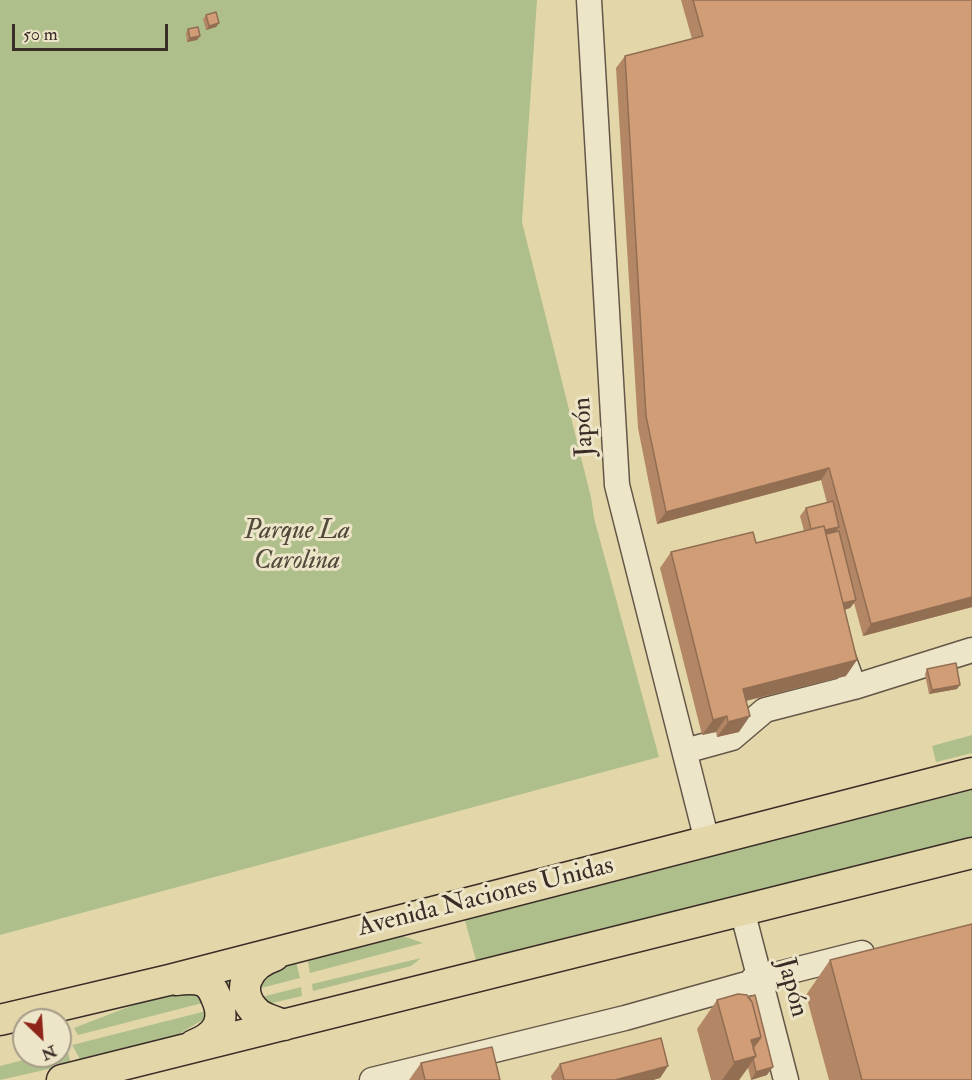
<!DOCTYPE html>
<html>
<head>
<meta charset="utf-8">
<style>
  body { margin:0 }
  #map { position:relative; width:972px; height:1080px; overflow:hidden; background:#e3d7aa; font-family:"IM FELL Double Pica",serif }
  canvas { display:block }
  .north { position:absolute; left:12px; top:1008px; width:60px; height:60px; box-sizing:border-box; background:#ede5c8; border:2px solid #a59b88; border-radius:50%; rotate:155deg; font-size:16px; font-weight:700; line-height:24px; text-align:center; color:#3a2c27 }
  .north::after { content:''; display:block; margin:auto; width:21px; height:27px; background:#8f2418; clip-path:polygon(50% 0,100% 100%,50% 72%,0 100%) }
  .scale { position:absolute; left:12px; top:24px; width:156px; height:27px; box-sizing:border-box; border:3px solid #3a2c27; border-top:0; padding-left:8px; font-size:18px; line-height:21px; white-space:nowrap; color:#3a2c27; -webkit-text-stroke:4px #ede5c8; paint-order:stroke }
</style>
</head>
<body>
<div id="map">
<canvas width="972" height="1080"></canvas>
<div class="north">N</div>
<div class="scale">50 m</div>
</div>
<script>
const context = document.querySelector('canvas').getContext('2d');
context.lineJoin = 'round';
function fill(path, color) { context.fillStyle = color; context.fill(path, 'evenodd'); }
function strokePath(path, color, width, dash) { context.strokeStyle = color; context.lineWidth = width; context.lineCap = dash ? 'butt' : 'round'; context.setLineDash(dash || []); context.stroke(path); }
function write(font, color, halo, rows, align = 'center') {
  context.font = font + ' "IM FELL Double Pica",serif'; context.lineWidth = 6; context.setLineDash([]); context.textBaseline = 'middle'; context.strokeStyle = halo; context.fillStyle = color; for (const [text, x, y, turn = 0] of rows) {
    context.save(); context.translate(x, y); context.rotate((+turn || 0) * Math.PI / 180); context.textAlign = isNaN(turn) ? turn : align; if (halo) context.strokeText(text, 0, 0); context.fillText(text, 0, 0); context.restore();
  }
}
fill(new Path2D(`
  M0,0H537L522,222L591,497L594,518L659,757L0,935Z
  M972,735V753L936,762L932,746Z
  M972,790V838L477,964L464,917Z
  M397,934L423,943L310,973L307,957Z
  M421,958L411,966L313,991L312,984Z
  M296,962L300,978L78,1035L74,1028L154,997Z
  M301,987L302,996L204,1019L171,1039L80,1059L72,1045Z
  M67,1049L71,1064L0,1080V1066L39,1056H60V1051Z`), '#afbf8c');
const minor = new Path2D(`
  M589,0L617,485L707,841
  M837,641L854,687
  M685,751L732,738L765,710L854,687L972,650
  M742,910L786,1080
  M762,986L771,976L862,953
  M372,1080L625,1018L750,983L758,973`);
const major = new Path2D(`
  M274,956C247,965 233,992 258,1014C265,1019 276,1022 284,1025
  M176,980C184,979 197,978 205,982C210,985 214,992 216,997C227,1021 217,1036 194,1045
  M0,1020L169,980L972,773
  M62,1080L972,853`);
strokePath(minor, '#645748', 27);
strokePath(major, '#3a2c27', 33);
strokePath(minor, '#ede5c8', 24);
strokePath(major, '#e3d7aa', 30);
fill(new Path2D(`
  M681,0H972V607L863,636L854,603L850,608L845,610L846,676L746,701L739,732L717,737L716,732L702,735L660,568L671,552L756,543L804,531L800,516L806,508L827,503L821,480L657,524L638,428L616,68L625,56L692,39Z
  M206,15L219,23L216,27L206,30L203,19Z
  M188,29L200,36L197,40L187,42L186,33Z
  M927,669L957,689L929,694L925,674Z
  M830,960L972,1080H829L806,995Z
  M717,1000L767,1075L751,1080L748,1068L739,1080H711L697,1029Z
  M421,1063L500,1080H409Z
  M560,1064L668,1066L660,1078L653,1080H552L551,1076Z`), '#b38765');
fill(new Path2D(`
  M219,23L216,27L206,30L209,26Z
  M200,36L197,40L187,42L190,38Z
  M829,468L821,480L657,524L666,512Z
  M839,527L833,535L812,533Z
  M972,597V607L863,636L871,624Z
  M856,600L850,608L832,613L837,605Z
  M857,660L846,676L732,704L743,689Z
  M960,685L957,689L929,694L932,690Z
  M727,716L716,732L702,735L713,720Z
  M750,716L739,732L717,737L728,722Z
  M761,1037L756,1056L739,1080H722L751,1040Z
  M668,1066L660,1078L653,1080H615Z
  M773,1067L767,1075L751,1080L756,1072Z`), '#926e53');
const building = new Path2D(`
  M693,0H972V597L871,624L829,468L666,512L646,416L625,56L703,36Z
  M216,12L219,23L209,26L206,15Z
  M198,27L200,36L190,38L188,29Z
  M833,501L839,527L825,530L824,526L811,529L806,508Z
  M824,526L857,660L743,689L750,716L728,722L727,716L713,720L671,552L753,532L756,543Z
  M839,531L856,600L843,603L826,534Z
  M956,663L960,685L932,690L927,669Z
  M972,924V1080H862L830,960Z
  M738,994L747,995L752,1002L761,1037L751,1040L756,1056L734,1062L717,1000Z
  M755,995L773,1067L756,1072L753,1059L756,1056L753,1048L761,1037L752,1002L748,997Z
  M661,1038L668,1066L615,1080H564L560,1064Z
  M492,1047L500,1080H425L421,1063Z`);
fill(building, '#d09d76');
strokePath(building, '#926e53', 1.5);
write('26px', '#3a2c27', '#ede5c8', [
  ["Japón",585,427,-93],
  ["Avenida Naciones Unidas",486,898,-14],
  ["Japón",791,988,75]
]);
write('italic 26px', '#51493b', '#ede5c8', [
  ["Parque La",297,532],
  ["Carolina",297,562]
]);
</script>
</body>
</html>
